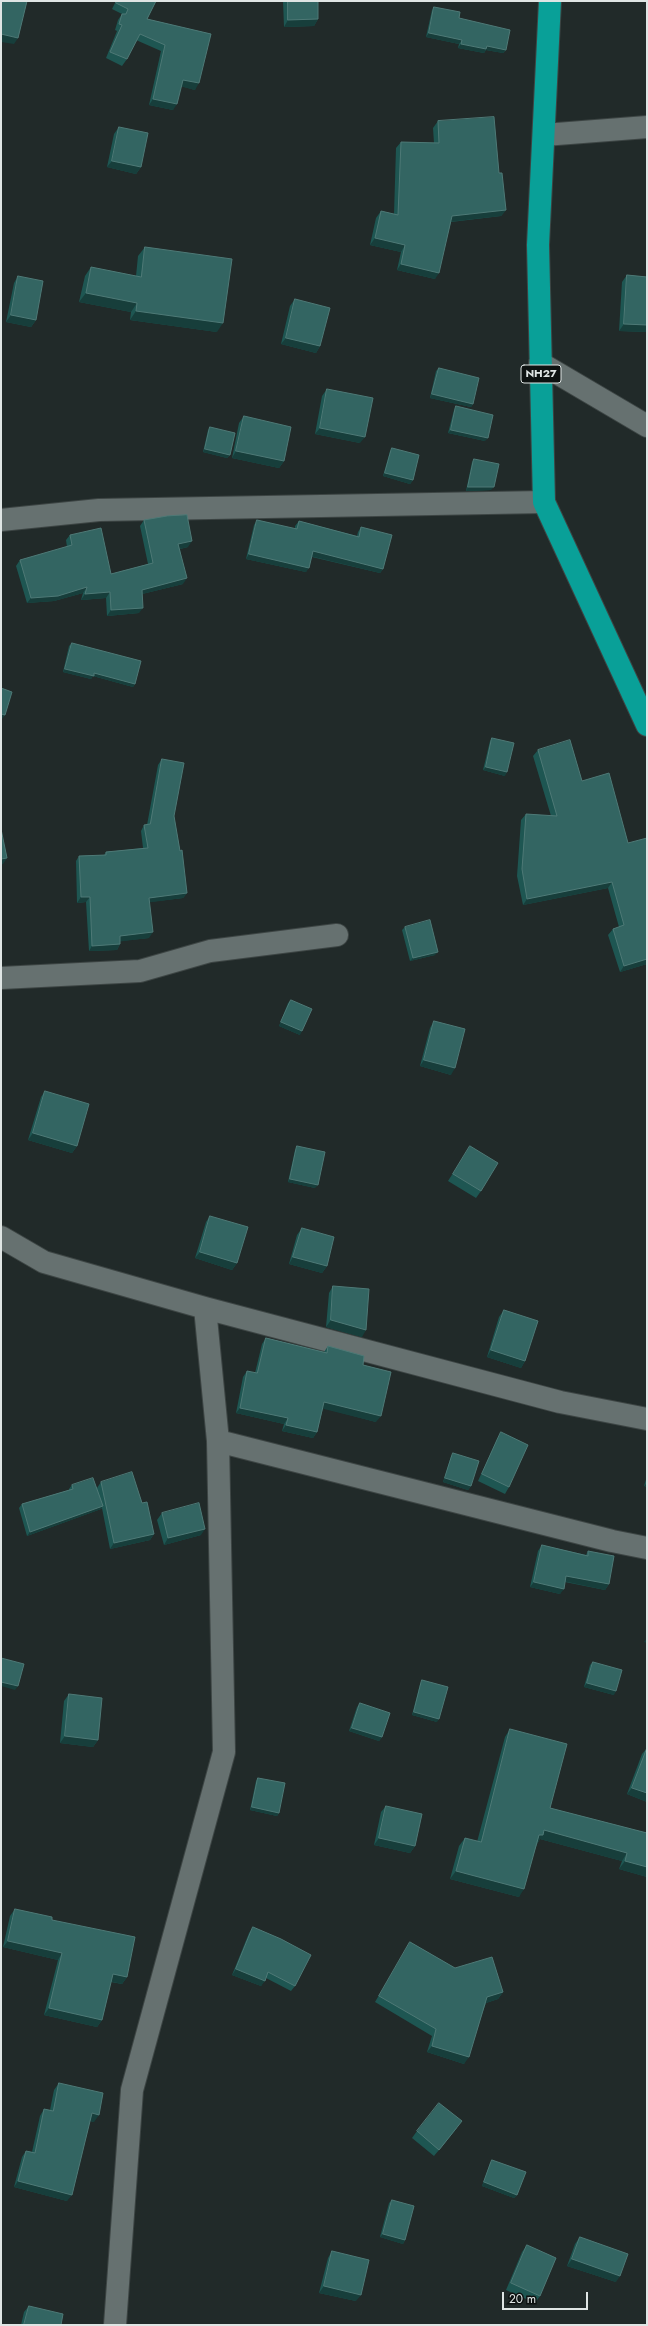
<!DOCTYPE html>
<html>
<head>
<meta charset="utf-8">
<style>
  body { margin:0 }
  #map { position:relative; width:648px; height:2326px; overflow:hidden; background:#212a29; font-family:Jost,sans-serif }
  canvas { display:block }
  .frame { position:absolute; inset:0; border:2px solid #dfe5e4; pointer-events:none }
  .scale { position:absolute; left:502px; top:2292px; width:86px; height:18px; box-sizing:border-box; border:2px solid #dfe5e4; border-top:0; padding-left:5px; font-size:12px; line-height:14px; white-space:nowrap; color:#dfe5e4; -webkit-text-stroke:3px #0d1211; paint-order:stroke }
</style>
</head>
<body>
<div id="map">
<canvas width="648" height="2326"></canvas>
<div class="frame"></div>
<div class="scale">20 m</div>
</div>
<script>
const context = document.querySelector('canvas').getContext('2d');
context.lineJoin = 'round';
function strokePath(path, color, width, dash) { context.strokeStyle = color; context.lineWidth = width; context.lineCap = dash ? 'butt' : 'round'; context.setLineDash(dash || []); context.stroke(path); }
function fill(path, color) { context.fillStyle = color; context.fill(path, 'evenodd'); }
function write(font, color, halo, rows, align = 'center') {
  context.font = font + ' Jost,sans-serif'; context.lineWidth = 3; context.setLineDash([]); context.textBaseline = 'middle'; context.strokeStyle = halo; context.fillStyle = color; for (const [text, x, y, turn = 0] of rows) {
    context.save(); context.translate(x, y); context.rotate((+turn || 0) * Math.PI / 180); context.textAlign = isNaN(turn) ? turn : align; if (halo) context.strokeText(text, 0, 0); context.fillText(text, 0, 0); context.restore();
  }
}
const street = new Path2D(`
  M544,135L647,127
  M540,363L647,426
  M1,520L99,510L544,502
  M1,978L140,971L210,951L337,935
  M1,1237L44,1262L205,1308L560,1402L647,1419
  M218,1441L612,1541L647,1548
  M115,2325L132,2090L224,1752L218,1441L205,1308`);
const highway = new Path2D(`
  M550,1L538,245L544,502L647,725`);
strokePath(street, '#3d4544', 24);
strokePath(highway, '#3d4544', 24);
strokePath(street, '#667170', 22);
strokePath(highway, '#09a098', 22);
fill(new Path2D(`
  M116,1H156L147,19L211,34L195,90L181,86L173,110L149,105L161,51L136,40L127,59L122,66L106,58L117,31L115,30L118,20L122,14L112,9Z
  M283,1H318V19L314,26L284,27Z
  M434,7L459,18L506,50L503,53L486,50L484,53L458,48L459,44L426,37L432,10Z
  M438,121L499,173L506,210L501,216L451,222L435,279L397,270L401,252L370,245L376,218L381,211L394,214L396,148L401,142L434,143L433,128Z
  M119,127L141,167L136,174L107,167L114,134Z
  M145,247L217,332L130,320L131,312L79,302L85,276L91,267L136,276L138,256Z
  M627,275L647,277V332L619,331L622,282Z
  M18,276L36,320L31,327L6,322L14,283Z
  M295,299L320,346L316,353L281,344L290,306Z
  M439,368L473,404L471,407L430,398L436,371Z
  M327,389L360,443L315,434L322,396Z
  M456,406L485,441L448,433L454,410Z
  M244,416L284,461L279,468L232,458L239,423Z
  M210,427L230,455L227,458L203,452L208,430Z
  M392,448L413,480L410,484L383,476L390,451Z
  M474,459L491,490L466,491L472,462Z
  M144,520L188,547L180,549L183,584L142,594L139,613L107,616L106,598L81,600L83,593L54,601L27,603L16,566L20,560L67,547L66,540L70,535L111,574L148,564L140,526Z
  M257,520L295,529V526L299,521L357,536L358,532L361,527L383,569L380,573L312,557L306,572L246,559L254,525Z
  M72,643L135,684L133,687L93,676L91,679L63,672L69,646Z
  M492,738L505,776L483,770L490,741Z
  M538,750L582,781L647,964L620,972L608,935L613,929L619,927L608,888L523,905L517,876L521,820L526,814L551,816L533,756Z
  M162,759L174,816L187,893L183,898L149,902V938L120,941V944L117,950L89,951L86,902L77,903L76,861L79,856L104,855L106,852L143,848L141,831L144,825H147L158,765Z
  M405,927L435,955L410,961L402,930Z
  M291,1000L300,1035L279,1026L288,1003Z
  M434,1021L451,1075L420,1066L430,1028Z
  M45,1091L77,1146L72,1153L28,1140L41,1097Z
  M297,1146L315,1188L288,1182L295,1150Z
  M470,1146L481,1191L476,1198L448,1181Z
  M210,1216L237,1263L232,1270L195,1258L206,1222Z
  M302,1228L327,1266L322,1273L289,1264L297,1235Z
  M333,1286L362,1337L326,1327L329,1293Z
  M504,1310L525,1361L521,1368L487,1357L499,1317Z
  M266,1338L324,1352L328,1346L363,1365L376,1422L323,1408L317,1432L313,1438L282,1431L284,1424L236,1413L243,1377L247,1371L255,1373L262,1344Z
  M501,1432L509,1487L505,1494L478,1481L497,1439Z
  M453,1453L471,1486L468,1490L443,1482L451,1456Z
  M647,1476V1487L644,1486Z
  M101,1482L142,1503L154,1534L150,1540L110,1549L102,1508L101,1509L27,1536L19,1508L22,1504L69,1490V1489L72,1485L97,1488Z
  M162,1513L201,1535L164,1545L157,1520Z
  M542,1545L586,1555L588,1551L609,1584L605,1590L565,1582L560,1594L530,1587L538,1551Z
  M593,1662L614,1695L584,1687L590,1665Z
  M422,1680L437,1722L412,1715L420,1684Z
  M69,1694L98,1740L93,1747L60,1743L64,1701Z
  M360,1703L382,1737L379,1741L349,1731L357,1707Z
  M510,1729L550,1808L647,1833V1877L619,1869L622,1861L540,1839L537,1844L519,1897L450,1879L459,1846L465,1838L477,1842L505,1737Z
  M647,1748V1802L627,1794L642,1754Z
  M258,1778L279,1813L277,1816L250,1810L256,1781Z
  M386,1806L415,1846L410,1853L374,1845L381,1812Z
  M15,1909L52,1920L127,1977L122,1984L111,1982L102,2020L97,2027L44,2015L58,1960L3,1947L10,1916Z
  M253,1927L295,1986L291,1991L266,1978L261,1986L232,1975L249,1933Z
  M410,1942L455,1968L503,1992L498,1999L486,2003L464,2064L427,2052L432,2036L375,2002L406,1949Z
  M59,2083L94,2122L90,2121L67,2201L14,2187L22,2157L26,2151L32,2152L40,2116L44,2109L50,2110L54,2090Z
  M457,2128L434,2156L412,2138L417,2131Z
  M492,2160L517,2195L514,2198L482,2186L490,2163Z
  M392,2200L405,2240L403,2244L380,2237L389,2203Z
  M580,2237L616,2282L567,2266L575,2244Z
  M527,2245L540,2296L535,2303L506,2290L522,2252Z
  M332,2251L356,2301L319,2293L328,2258Z
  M29,2306L61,2325H21L24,2312Z`), '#1e5652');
fill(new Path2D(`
  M318,19L314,26L284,27L288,20Z
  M429,33L462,40L459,44L426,37Z
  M1,34L18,38L14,44L1,42Z
  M461,44L487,46L506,50L503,53L486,50L484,53L458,48Z
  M183,80L199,83L195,90L179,86Z
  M153,99L177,104L173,110L149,105Z
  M112,161L141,167L136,174L107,167Z
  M506,210L501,216L448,222L452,216Z
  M375,238L405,245L401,252L370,245Z
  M401,264L439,273L435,279L397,270Z
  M86,293L137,303L131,312L79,302Z
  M136,311L223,323L217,332L130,320Z
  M11,315L36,320L31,327L6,322Z
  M624,324L647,325V332L619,331Z
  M286,338L320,346L316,353L281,344Z
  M432,394L473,404L471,407L430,398Z
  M320,428L365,437L360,443L315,434Z
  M451,430L488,438L485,441L448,433Z
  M205,449L230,455L227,458L203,452Z
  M236,451L284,461L279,468L232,458Z
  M385,473L413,480L410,484L383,476Z
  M468,487H494L491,490L466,491Z
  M192,541L188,547L175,550L178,544Z
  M313,551L383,569L380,573L310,556Z
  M249,554L309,568L306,572L246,559Z
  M187,578L183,584L138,595L142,590Z
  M87,587L83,593L54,601L27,603L31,598Z
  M110,592L106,598L81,600L85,594Z
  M143,608L139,613L107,616L111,610Z
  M65,669L94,673L135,684L133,687L93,676L91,679L63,672Z
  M1,714L5,715L2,719H1Z
  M486,767L507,772L505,776L483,770Z
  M7,858L3,864L1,865V859Z
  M612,882L608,888L523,905L527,899Z
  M187,893L183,898L145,903L149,898Z
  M81,897H90L86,902L77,903Z
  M153,932L149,938L116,942L120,936Z
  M120,944L117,950L89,951L92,946Z
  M438,952L435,955L410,961L413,958Z
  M647,959V964L620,972L624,966Z
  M281,1022L302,1031L300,1035L279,1026Z
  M424,1060L455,1068L451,1075L420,1066Z
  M33,1133L77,1146L72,1153L28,1140Z
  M290,1179L318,1185L315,1188L288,1182Z
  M200,1252L237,1263L232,1270L195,1258Z
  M293,1257L327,1266L322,1273L289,1264Z
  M331,1320L366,1330L362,1337L326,1327Z
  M491,1350L525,1361L521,1368L487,1357Z
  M324,1402L381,1416L376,1422L320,1408Z
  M240,1408L288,1418L284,1424L236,1413Z
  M286,1425L317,1432L313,1438L282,1431Z
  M445,1478L471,1486L468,1490L443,1482Z
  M647,1483V1487L644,1486Z
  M103,1506L101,1509L27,1536L30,1532Z
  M205,1529L201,1535L164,1545L168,1538Z
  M154,1534L150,1540L110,1549L114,1543Z
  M566,1576L609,1584L605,1590L563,1581Z
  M534,1582L564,1589L560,1594L530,1587Z
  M647,1638V1643L644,1642Z
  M1,1682L18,1686L15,1690L1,1686Z
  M587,1683L616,1691L614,1695L584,1687Z
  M414,1712L439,1719L437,1722L412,1715Z
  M352,1728L382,1737L379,1741L349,1731Z
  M65,1736L98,1740L93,1747L60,1743Z
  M632,1788L647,1793V1802L627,1794Z
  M252,1807L279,1813L277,1816L250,1810Z
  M544,1830L627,1853L622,1861L540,1839L537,1844L539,1835Z
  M379,1838L415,1846L410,1853L374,1845Z
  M625,1861L647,1867V1877L619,1869Z
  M456,1871L524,1889L519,1897L450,1879Z
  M8,1941L62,1953L58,1960L3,1947Z
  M236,1969L265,1981L261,1986L232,1975Z
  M113,1974L127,1977L122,1984L109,1981Z
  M503,1992L498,1999L483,2004L487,1997Z
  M49,2008L102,2020L97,2027L44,2015Z
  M432,2046L469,2057L464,2064L427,2052Z
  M92,2113L99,2115L94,2122L87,2120Z
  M18,2181L72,2195L67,2201L14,2187Z
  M484,2182L517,2195L514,2198L482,2186Z
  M383,2234L405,2240L403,2244L380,2237Z
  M572,2259L620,2276L616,2282L567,2266Z
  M324,2286L361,2295L356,2301L319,2293Z`), '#173e3b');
const building = new Path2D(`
  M1,1H27L18,38L1,34Z
  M117,1H156L147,19L211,34L199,83L183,80L177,104L153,99L165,45L140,34L127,59L110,52L122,25L119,24L122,14H126L128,9L116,3Z
  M288,1H318V19L288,20Z
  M434,7L460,12L459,18L510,30L506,50L487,46L486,49L461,44L462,40L429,33Z
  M494,117L499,173H502L506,210L452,216L439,273L401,264L405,245L375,238L381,211L398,215L401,142L439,143L438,121Z
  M119,127L148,133L141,167L112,161Z
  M145,247L232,259L223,323L136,311L137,303L86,293L91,267L141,277Z
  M627,275L647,277V325L624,324Z
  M18,276L43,281L36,320L11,315Z
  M295,299L330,308L320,346L286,338Z
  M439,368L479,378L473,404L432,394Z
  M327,389L373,398L365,437L320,428Z
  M456,406L493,415L488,438L451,430Z
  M244,416L291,427L284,461L236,451Z
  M210,427L235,433L230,455L205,449Z
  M392,448L419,455L413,480L385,473Z
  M474,459L499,464L494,487H468Z
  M187,515L192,541L178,544L187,578L142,590L143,608L111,610L110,592L85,594L87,587L58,596L31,598L20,560L72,545L70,535L101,528L111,574L153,563L144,520L167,516Z
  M257,520L297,529L299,521L359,537L361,527L392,535L383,569L313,551L309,568L249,554Z
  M72,643L141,661L135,684L94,673V676L65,669Z
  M1,688L12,692L5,715L1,714Z
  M492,738L514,743L507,772L486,767Z
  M570,740L582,781L609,773L628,843L647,838V959L624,966L613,929L624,925L612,882L527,899L522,869L526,814L557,816L538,750Z
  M162,759L184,763L174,816L180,851L182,850L187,893L149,898L153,932L120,936V944L92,946L90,897H81L79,856L106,855V852L148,848L144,825L150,824Z
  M1,829L7,858L1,859Z
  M430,920L438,952L413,958L405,927Z
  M291,1000L312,1009L302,1031L281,1022Z
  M434,1021L465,1029L455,1068L424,1060Z
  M45,1091L89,1104L77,1146L33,1133Z
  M297,1146L325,1152L318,1185L290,1179Z
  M470,1146L498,1163L481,1191L453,1174Z
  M210,1216L248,1227L237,1263L200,1252Z
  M302,1228L334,1237L327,1266L293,1257Z
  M333,1286L369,1289L366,1330L331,1320Z
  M504,1310L538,1321L525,1361L491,1350Z
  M266,1338L327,1353L328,1346L364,1356L363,1365L391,1372L381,1416L324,1402L317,1432L286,1425L288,1418L240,1408L247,1371L257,1373Z
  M501,1432L528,1445L509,1487L482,1474Z
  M453,1453L479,1461L471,1486L445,1478Z
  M132,1472L142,1503L147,1502L154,1534L114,1543L101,1482Z
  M93,1478L103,1506L30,1532L22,1504L73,1489L72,1485Z
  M199,1503L205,1529L168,1538L162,1513Z
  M542,1545L588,1556V1551L614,1556L609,1584L566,1576L564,1589L534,1582Z
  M1,1658L24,1664L18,1686L1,1682Z
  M593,1662L622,1670L616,1691L587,1683Z
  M422,1680L448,1687L439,1719L414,1712Z
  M69,1694L102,1698L98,1740L65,1736Z
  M360,1703L390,1713L382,1737L352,1728Z
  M510,1729L567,1744L550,1808L647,1833V1867L625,1861L627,1853L544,1830L543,1835H539L524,1889L456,1871L465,1838L481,1842Z
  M647,1748V1793L632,1788Z
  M258,1778L285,1783L279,1813L252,1807Z
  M386,1806L422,1814L415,1846L379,1838Z
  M15,1909L52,1917V1920L135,1937L127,1977L113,1974L102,2020L49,2008L62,1953L8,1941Z
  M253,1927L281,1939L311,1955L295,1986L268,1972L265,1981L236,1969Z
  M410,1942L455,1968L492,1957L503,1992L487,1997L469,2057L432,2046L436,2029L379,1996Z
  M59,2083L103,2093L99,2115L92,2113L72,2195L18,2181L26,2151L35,2153L44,2109L53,2111Z
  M439,2103L462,2121L439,2150L417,2131Z
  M492,2160L526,2172L517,2195L484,2182Z
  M392,2200L414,2206L405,2240L383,2234Z
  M580,2237L628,2254L620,2276L572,2259Z
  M527,2245L556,2258L540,2296L511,2283Z
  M332,2251L369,2260L361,2295L324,2286Z
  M29,2306L63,2314L61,2325H24Z`);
fill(building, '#336562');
strokePath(building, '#4e7976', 1);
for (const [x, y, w] of [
  [541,374,40]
]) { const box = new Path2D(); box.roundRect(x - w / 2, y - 9, w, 18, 3); context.fillStyle = '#0d1211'; context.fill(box); strokePath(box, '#dfe5e4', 1); }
write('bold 11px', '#dfe5e4', null, [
  ["NH27",541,374]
]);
</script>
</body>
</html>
